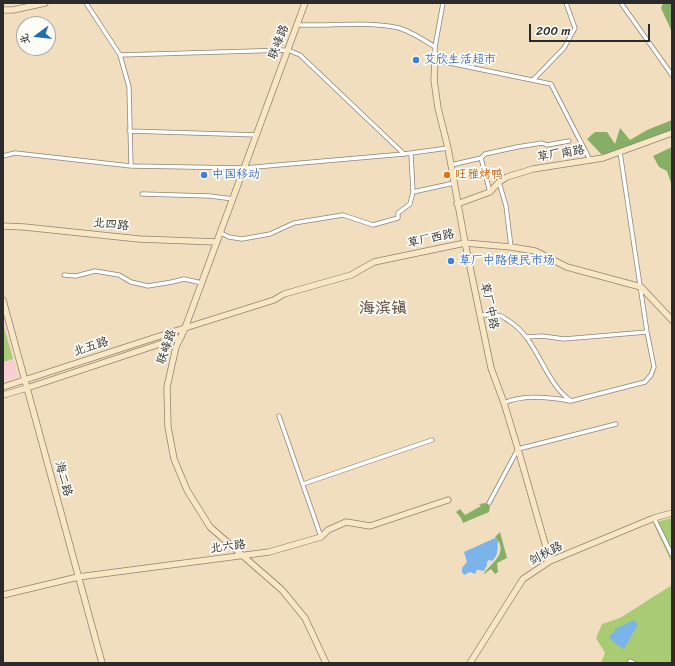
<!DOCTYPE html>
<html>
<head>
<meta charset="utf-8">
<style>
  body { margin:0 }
  #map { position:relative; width:675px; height:666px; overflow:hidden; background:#f1debf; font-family:Sriracha,"LXGW WenKai TC",sans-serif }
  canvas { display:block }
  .frame { position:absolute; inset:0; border:4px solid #2b2b2b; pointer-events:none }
  .north { position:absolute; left:16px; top:16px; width:40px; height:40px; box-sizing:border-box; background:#fdfcf7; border:1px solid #a9a8a5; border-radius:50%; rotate:255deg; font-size:11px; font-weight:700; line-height:16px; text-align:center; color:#2b2b2b }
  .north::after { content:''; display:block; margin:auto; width:14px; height:18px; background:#1f6fb2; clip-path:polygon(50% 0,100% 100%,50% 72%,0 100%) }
  .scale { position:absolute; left:529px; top:24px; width:121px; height:18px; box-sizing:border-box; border:2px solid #2b2b2b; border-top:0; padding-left:5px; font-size:12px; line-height:14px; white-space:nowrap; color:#2b2b2b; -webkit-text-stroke:3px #fdfcf7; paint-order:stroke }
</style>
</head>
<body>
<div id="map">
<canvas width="675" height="666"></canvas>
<div class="frame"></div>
<div class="north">北</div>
<div class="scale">200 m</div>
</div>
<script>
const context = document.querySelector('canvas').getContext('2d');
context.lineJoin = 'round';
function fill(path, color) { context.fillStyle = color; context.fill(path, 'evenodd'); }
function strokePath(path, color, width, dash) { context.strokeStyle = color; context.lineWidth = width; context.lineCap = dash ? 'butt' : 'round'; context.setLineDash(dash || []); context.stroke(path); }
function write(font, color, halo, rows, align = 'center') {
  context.font = font + ' Sriracha,"LXGW WenKai TC",sans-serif'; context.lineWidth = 3.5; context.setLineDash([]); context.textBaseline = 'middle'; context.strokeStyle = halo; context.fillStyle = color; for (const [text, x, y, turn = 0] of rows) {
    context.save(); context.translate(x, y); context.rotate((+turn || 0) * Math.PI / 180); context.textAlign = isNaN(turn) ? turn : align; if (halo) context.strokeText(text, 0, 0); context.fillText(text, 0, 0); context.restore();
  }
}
fill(new Path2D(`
  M3,314L18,377L3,381Z`), '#f7cfd1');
fill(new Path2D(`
  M3,324L13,359L3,362Z
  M672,518V563L653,523Z
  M672,585V663H601L605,653L596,638L602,624L620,618Z`), '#a9cb73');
fill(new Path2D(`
  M663,3H672V32L661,8Z
  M672,120V130L608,154H601L587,139L595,132H607L615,144L620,128L630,140L647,130Z
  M672,147V186L667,171L659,167L653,156Z
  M486,503L490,506L489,512L463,523L461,518L456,512L460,509L465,515L481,506L479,504Z
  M500,532L507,558L497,563L498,572L495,574L491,569L484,574V573C494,561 509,552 495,537Z`), '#86af65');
fill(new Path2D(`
  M495,538L498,540C497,549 499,555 492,561L489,560L487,562V565L484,571L479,570H477L475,574L470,572L464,575L462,572V568L467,562L464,552Z
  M634,620L638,624L624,649L616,644L609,637L617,628Z`), '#7ab4eb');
const street = new Path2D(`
  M86,3L120,55L129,87L131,166
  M443,3L435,47V60L551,84L590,160
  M621,3L672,75
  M298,25C331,26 367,21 399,28C412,32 424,40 435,47
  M120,55L288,50L300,55L404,154
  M533,80L564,48L575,28L566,3
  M129,131L257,135
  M3,156L15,153L131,166L244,168L404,154L448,148
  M481,158L490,192
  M451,165L481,158L485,154L517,147L542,143L547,145L569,141
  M499,182L506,206L511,247
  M413,192L454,183
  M142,194L210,196L233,199
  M221,233L229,237L242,239L270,234L294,223L343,215L373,225L398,218V213L410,204L413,192L411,154
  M64,275L76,276L95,271L119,275L131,282L148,286L172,282L184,279L202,283
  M480,315C486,315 495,314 501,316C504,317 507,320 509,321C539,340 543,381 571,401L645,382L651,375L654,367L647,332L620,152
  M527,337L542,336L564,339L647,332
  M504,403C524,394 549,397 570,401
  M279,416L321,537
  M303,484L432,440
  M489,503L518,449L616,424
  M654,518L672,555
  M630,663V661L634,663`);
const secondary = new Path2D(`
  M305,3L185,328L176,347L167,387L168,427L174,459L187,490L210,527L282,590L305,618L326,663
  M3,10H13L45,3
  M435,60L434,80L438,108L448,148L465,243L491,368L504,403L518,449L550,561
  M457,204L490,192L499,182L507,177L533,169L603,158L672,133
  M3,226L24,227L139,239L217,242
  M3,300L102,663
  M3,387L169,333L274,300L284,294L351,275L374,262L465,243L511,247L535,251L567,267L641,287L672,320
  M3,395L27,388L181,337
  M3,595L78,577L269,552L321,537L328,530L346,522L370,526L448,500
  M470,663L523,579L550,561L654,518L672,513`);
strokePath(street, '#8e8475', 5);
strokePath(secondary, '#8e8475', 7);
strokePath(street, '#fff', 3.5);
strokePath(secondary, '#f9e7c3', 5.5);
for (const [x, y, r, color] of [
  [416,60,4,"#3f7fe0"],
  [204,175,4,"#3f7fe0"],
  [447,175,4,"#e8710a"],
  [451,261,4,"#3f7fe0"]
]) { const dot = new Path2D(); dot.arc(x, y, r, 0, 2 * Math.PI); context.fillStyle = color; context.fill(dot); strokePath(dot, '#fdfcf7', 1.5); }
write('12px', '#2b2b2b', '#fdfcf7', [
  ["联峰路",279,42,-69],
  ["草厂南路",561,154,-9],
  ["北四路",111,225,6],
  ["草厂西路",431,239,-12],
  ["草厂中路",489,306,78],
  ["北五路",91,347,-18],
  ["联峰路",167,347,-71],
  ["海二路",63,479,75],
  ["北六路",228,547,-7],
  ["剑秋路",546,554,-28]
]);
write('12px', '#366cbe', '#fdfcf7', [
  ["艾欣生活超市",424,60],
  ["中国移动",212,175],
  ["草厂中路便民市场",459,261]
], 'left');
write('12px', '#c56008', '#fdfcf7', [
  ["旺雅烤鸭",455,175]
], 'left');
write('bold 16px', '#655246', '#fdfcf7', [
  ["海滨镇",383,309]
]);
</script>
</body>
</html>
